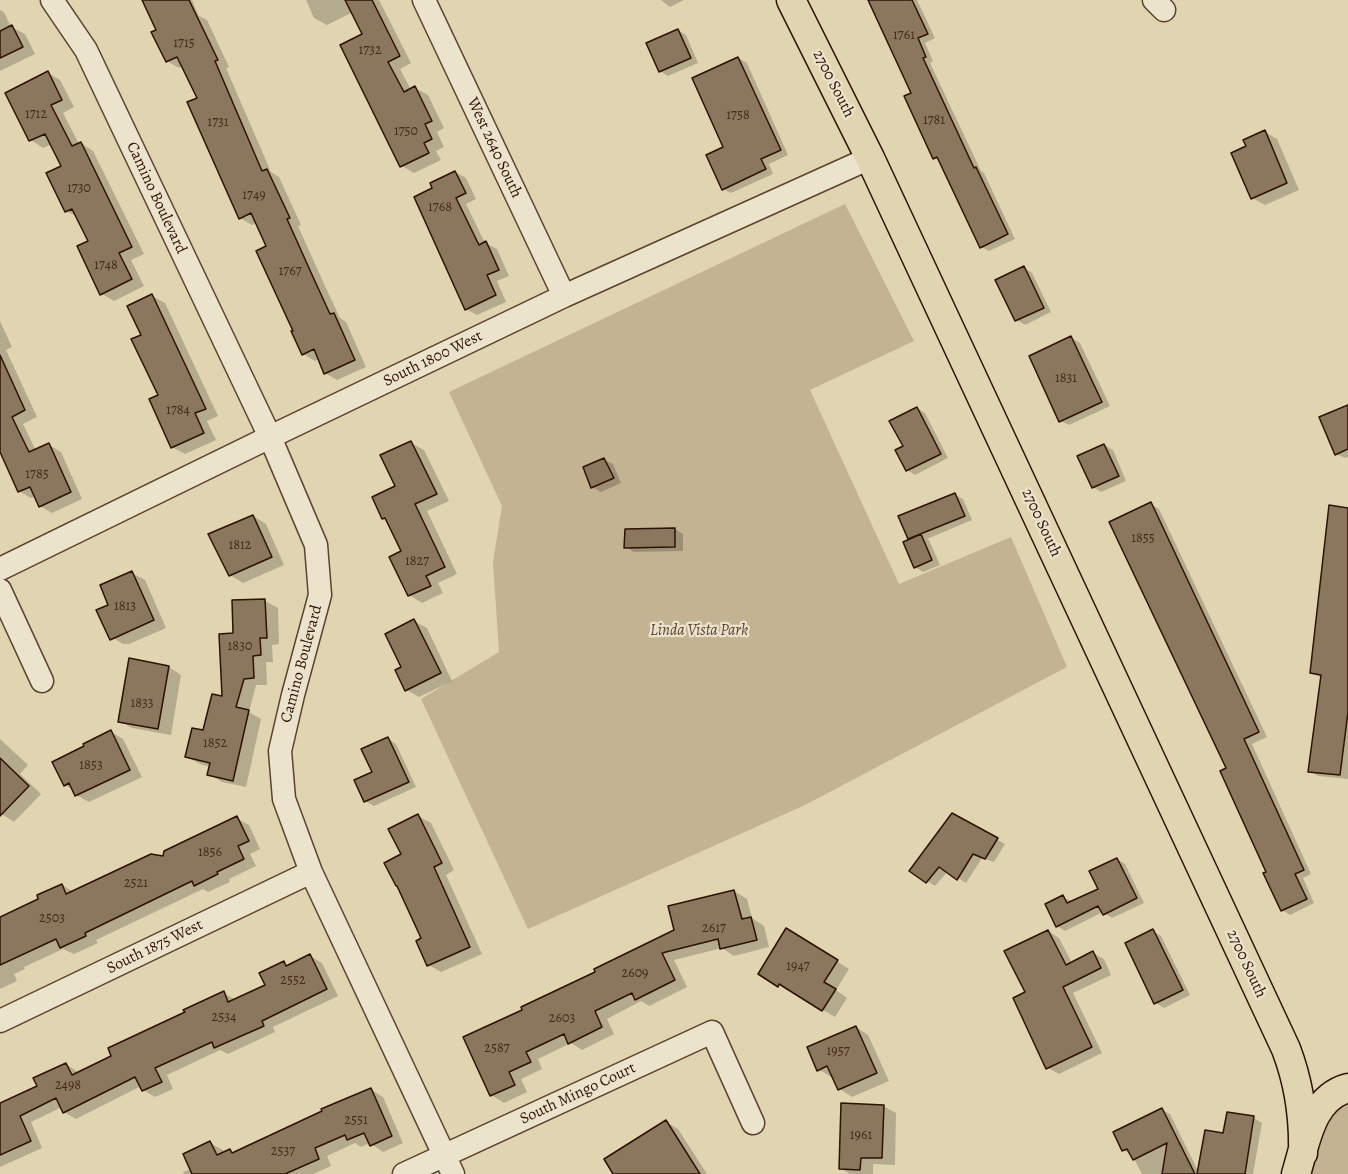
<!DOCTYPE html>
<html>
<head>
<meta charset="utf-8">
<style>
  body { margin:0 }
  canvas { display:block; background:#e1d4b0 }
</style>
</head>
<body>
<canvas width="1348" height="1174"></canvas>
<script>
const context = document.querySelector('canvas').getContext('2d');
context.lineJoin = 'round';
function fill(path, color) { context.fillStyle = color; context.fill(path, 'evenodd'); }
function strokePath(path, color, width, dash) { context.strokeStyle = color; context.lineWidth = width; context.lineCap = dash ? 'butt' : 'round'; context.setLineDash(dash || []); context.stroke(path); }
function write(font, color, halo, rows, align = 'center') {
  context.font = font + ' Alegreya,serif'; context.lineWidth = 4.5; context.setLineDash([]); context.textBaseline = 'middle'; context.strokeStyle = halo; context.fillStyle = color; for (const [text, x, y, turn = 0] of rows) {
    context.save(); context.translate(x, y); context.rotate((+turn || 0) * Math.PI / 180); context.textAlign = isNaN(turn) ? turn : align; if (halo) context.strokeText(text, 0, 0); context.fillText(text, 0, 0); context.restore();
  }
}
fill(new Path2D(`
  M845,204L914,341L810,390L899,584L1011,537L1067,667L805,805L528,929L421,699L499,652L493,562L502,506L449,392Z
  M1348,1103V1174H1311C1319,1151 1325,1113 1348,1103Z`), '#c3b393');
fill(new Path2D(`
  M144,0H192L199,16L207,20L229,67L226,68L271,172L279,177L301,225L298,226L325,286L340,318L346,322L366,367L337,380L325,373L319,359L315,361L303,354L268,247L257,222L252,225L240,218L199,99L183,66L179,68L167,61L158,30Z
  M306,0H379L411,63L400,69L411,90L415,88L428,95L444,128L437,132L444,147L436,151L441,160L414,173L402,166L364,34L353,12L327,25L314,18Z
  M661,0H684L670,7Z
  M870,0H917L935,38L925,43L933,61L930,63L981,171L984,173L1015,239L989,251L981,247L941,161L934,158L913,94Z
  M0,10L4,12L11,27L25,34L35,54L0,71Z
  M678,30L686,35L698,63L668,76L660,71Z
  M738,58L747,63L788,155L769,164L773,174L731,193L723,189L725,148Z
  M48,73L60,80L74,107L63,113L79,144L81,143L93,151L144,254L131,260L144,286L114,301L102,294L90,242L78,217L66,211L63,167L52,144L43,148L31,140L7,93Z
  M1265,132L1277,139L1299,190L1265,205L1252,198L1248,147Z
  M455,172L466,178L476,199L466,204L485,243L497,249L509,276L497,281L506,302L477,315L466,309L434,189Z
  M1024,268L1032,273L1051,312L1025,325L1017,320L997,281Z
  M152,296L165,303L218,416L207,421L216,440L185,454L172,447L143,335Z
  M0,321L12,347L6,350L37,417L23,424L36,451L49,445L61,452L82,499L52,513L40,506L36,496L31,498L19,491L0,450Z
  M1071,338L1080,343L1110,406L1069,425L1061,421Z
  M917,408L925,413L948,458L915,475L907,470L905,447Z
  M1348,410V457L1345,458L1336,454Z
  M411,443L424,450L449,501L427,511L457,574L438,583L443,593L422,603L409,595L391,557L403,552L389,521L383,518L397,487Z
  M1104,445L1113,450L1126,481L1101,492L1093,487Z
  M604,460L613,464L621,483L601,492L592,487Z
  M955,495L963,499L972,520L927,539L929,540L940,565L923,572L915,567L911,540L909,538Z
  M1151,504L1159,509L1267,737L1252,744L1311,874L1303,878L1314,903L1290,915L1282,910L1268,872Z
  M1348,510V779L1318,776L1310,771L1322,678L1311,673Z
  M253,516L266,524L284,565L243,583L230,575Z
  M675,529L683,534V551L634,552L626,547Z
  M132,573L145,580L166,628L129,644H123L110,636Z
  M265,601L278,608L279,644L272,645L273,662H266L267,685H256L249,712L261,719L246,787L222,782L209,774L211,767L200,764L187,757L204,732L223,698L235,635Z
  M414,621L427,628L452,681L419,697L407,690L403,667Z
  M169,667L181,675L171,735L132,728L119,721Z
  M111,732L123,739L142,777L89,802L76,795L73,790L65,785L86,747Z
  M0,739L28,765L20,774L41,794L14,822L0,813Z
  M388,739L396,744L416,787L374,806L365,801L374,773Z
  M953,815L1005,844L994,862L982,858L966,883L948,871L935,886L927,881Z
  M418,816L431,823L454,870L446,875L482,954L441,972L429,965L403,855Z
  M236,818L249,825L260,849L250,854L256,866L229,879L230,882L208,892L203,889L96,940L98,943L74,954L63,949L24,967L25,969L14,974L17,981L0,989V932L40,900L62,885L74,892L164,858Z
  M1117,859L1125,864L1144,903L1112,918L1103,912L1065,931L1057,926L1063,897L1071,901L1100,890Z
  M734,891L747,899L752,918L764,926L769,947L734,956L722,948L674,960L687,987L649,1006L641,1001L607,1019L614,1034L582,1050L571,1043L538,1059L542,1069L521,1079L527,1092L504,1103L491,1095L524,1011L676,930Z
  M1048,931L1059,938L1072,963L1093,953L1104,959L1111,975L1073,993L1102,1053L1059,1074L1048,1068L1027,993Z
  M1153,931L1161,936L1190,995L1164,1008L1156,1003Z
  M799,937L849,969L836,990L847,998L835,1017L760,974Z
  M310,956L322,963L338,996L273,1027L275,1032L228,1054L220,1050L167,1075L173,1089L155,1097L143,1090L141,1086L76,1119L64,1112L62,1107L31,1122L42,1148L0,1167V1105L39,1087L66,1064L79,1073L113,1056L223,993L236,1000L267,986L283,963L289,966Z
  M856,1027L868,1035L889,1081L852,1097L840,1089L833,1076L831,1077L818,1069Z
  M370,1089L383,1097L403,1143L383,1152L370,1143L361,1147L355,1143L327,1156L331,1166L313,1174H184L183,1172L191,1169L210,1143L223,1150L224,1153L230,1151L234,1153Z
  M883,1106L896,1113L895,1165L873,1164V1174H850L840,1168Z
  M1162,1110L1170,1114L1199,1173L1225,1135L1228,1113L1254,1118L1262,1123L1253,1174H1142L1132,1155L1123,1150Z
  M666,1122L678,1129L707,1174H616Z`), '#0003');
const building = new Path2D(`
  M142,0H189L218,60L215,61L262,171L267,169L290,218L287,219L313,277L330,314L334,313L355,360L324,374L314,349L302,355L291,331H293L256,251L266,246L251,213L239,219L187,102L197,98L177,57L166,62L151,32L156,30Z
  M345,0H372L400,56L388,62L404,92L415,86L432,121L425,124L432,139L424,143L429,153L400,167L340,45L362,34Z
  M868,0H912L928,34L918,38L926,57L923,58L974,168L976,167L1008,234L980,248L937,157L933,159L904,96L911,93Z
  M12,25L23,47L0,58V31Z
  M678,29L691,58L659,72L646,43Z
  M738,57L781,150L761,159L766,169L722,190L706,155L723,147L692,78Z
  M48,71L62,100L51,105L72,146L81,142L132,247L119,253L132,279L100,295L77,246L88,241L72,209L65,212L46,173L61,166L45,134L29,141L5,93Z
  M1265,130L1287,183L1251,199L1231,153L1246,146L1243,140Z
  M455,171L466,193L456,198L479,245L486,241L499,270L487,275L496,295L465,310L414,197L432,188L430,183Z
  M1024,266L1044,308L1015,321L995,280Z
  M152,294L206,409L195,413L204,433L171,448L149,399L158,395L131,339L141,335L127,306Z
  M1071,336L1102,402L1059,422L1029,356Z
  M0,355L25,410L12,417L29,452L49,443L71,492L39,507L30,487L18,492L0,452Z
  M1348,405V449L1335,455L1319,417Z
  M917,407L941,454L906,471L895,450L903,446L889,421Z
  M411,441L437,494L415,504L445,567L426,576L431,586L408,596L389,557L401,551L385,518L382,519L372,497L395,486L380,455Z
  M1104,444L1119,476L1092,488L1077,456Z
  M604,458L614,478L591,488L583,467Z
  M955,493L965,516L908,539L898,516Z
  M1151,502L1259,732L1244,739L1304,870L1295,874L1307,899L1281,911L1263,873L1266,872L1220,771L1226,768L1109,522Z
  M1329,505L1348,508V712L1340,775L1308,772L1321,675L1310,673Z
  M253,515L272,557L229,576L208,534Z
  M675,528V547L624,548L625,529Z
  M921,534L932,560L914,568L903,542Z
  M132,571L154,620L110,640L96,610L108,605L100,585Z
  M265,599L267,638H260L261,655L253,656L254,678L244,679L236,707L249,710L233,781L207,775L210,763L185,757L192,728L203,730L212,694L222,696L219,634L233,633L232,600Z
  M414,619L441,673L405,691L395,670L401,667L385,634Z
  M129,658L169,666L158,729L118,722Z
  M111,730L130,770L75,796L69,783L64,786L52,762L84,746L83,744Z
  M388,737L409,782L364,802L354,780L372,772L361,749Z
  M0,758L29,786L0,816Z
  M952,813L998,838L985,859L973,854L957,880L939,867L926,883L909,871Z
  M418,814L442,863L434,867L470,947L427,966L416,941L421,938L397,886H396L384,863L401,854L388,829Z
  M237,816L249,841L238,846L244,859L217,872L218,874L194,886L192,881L85,933L86,936L60,948L56,939L0,965V917L38,899L37,895L62,884L66,894L151,854L163,856L164,851Z
  M1117,858L1137,898L1103,915L1098,906L1056,927L1045,904L1063,895L1067,903L1098,889L1089,871Z
  M734,890L742,919L751,917L757,940L720,949L718,939L662,953L675,980L635,1000L632,993L595,1011L602,1027L568,1044L564,1034L526,1052L531,1062L509,1072L515,1085L490,1096L463,1037L522,1010L521,1007L595,972L594,969L674,930L668,906Z
  M786,928L838,960L824,982L836,989L822,1011L779,984L778,987L758,974Z
  M1153,929L1183,990L1154,1004L1125,943Z
  M1048,930L1066,965L1093,951L1101,968L1063,987L1092,1047L1046,1069L1013,998L1025,992L1004,951Z
  M310,954L327,989L262,1021L264,1026L214,1048L212,1042L155,1068L162,1082L142,1091L135,1077L63,1113L56,1098L20,1116L31,1141L0,1155V1103L37,1086L33,1078L66,1063L72,1075L111,1056L108,1048L185,1012L183,1010L224,991L228,1002L265,985L259,973L284,961L286,966Z
  M856,1026L877,1073L838,1090L827,1066L817,1071L807,1047Z
  M371,1088L392,1136L370,1146L364,1133L347,1140L345,1135L315,1148L319,1159L285,1174H192L183,1154L210,1141L217,1155L230,1149L232,1153L322,1111L321,1109Z
  M841,1103L884,1105L882,1158H861L860,1170L839,1169Z
  M1162,1108L1195,1174H1162L1167,1143L1133,1160L1127,1149L1122,1151L1113,1132Z
  M1227,1112L1254,1116L1245,1174H1197L1205,1130L1223,1133Z
  M666,1120L700,1174H613L604,1159Z`);
fill(building, '#8b775d');
strokePath(building, '#2e1204', 1.5);
const minor = new Path2D(`
  M52,0L86,50L270,437L316,545L320,595L293,695L280,751L284,799L311,872L453,1174
  M424,0L564,296
  M1154,0L1164,10
  M0,569L270,437L564,296L870,158
  M0,590L42,681
  M0,1021L311,872
  M404,1174L712,1032L753,1123`);
const major = new Path2D(`
  M791,0L870,158L1286,1049C1299,1083 1304,1116 1303,1153
  M1296,1174C1306,1142 1311,1098 1348,1088`);
strokePath(minor, '#5b422f', 25);
strokePath(major, '#2e1204', 31);
strokePath(minor, '#ece3cc', 22);
strokePath(major, '#e1d4b0', 28);
write('14px', '#452b1a', null, [
  ["1761",904,36],
  ["1715",184,44],
  ["1732",370,51],
  ["1712",36,115],
  ["1758",738,116],
  ["1781",934,121],
  ["1731",218,123],
  ["1750",406,132],
  ["1730",79,189],
  ["1749",254,196],
  ["1768",440,208],
  ["1748",106,266],
  ["1767",290,272],
  ["1831",1066,379],
  ["1784",178,411],
  ["1785",37,475],
  ["1855",1143,539],
  ["1812",240,546],
  ["1827",417,562],
  ["1813",125,607],
  ["1830",240,647],
  ["1833",142,704],
  ["1852",215,744],
  ["1853",91,766],
  ["1856",210,853],
  ["2521",136,884],
  ["2503",52,919],
  ["2617",714,929],
  ["1947",798,967],
  ["2609",635,974],
  ["2552",293,981],
  ["2534",224,1018],
  ["2603",562,1019],
  ["2587",497,1049],
  ["1957",838,1052],
  ["2498",68,1086],
  ["2551",356,1121],
  ["1961",861,1136],
  ["2537",283,1152]
]);
write('16px', '#2e1204', '#ece3cc', [
  ["2700 South",833,84,63],
  ["West 2640 South",494,148,65],
  ["Camino Boulevard",156,198,65],
  ["South 1800 West",433,359,-26],
  ["2700 South",1041,523,65],
  ["Camino Boulevard",302,664,-75],
  ["South 1875 West",155,947,-26],
  ["2700 South",1246,964,65],
  ["South Mingo Court",578,1094,-25]
]);
write('italic 16px', '#5b422f', '#ece3cc', [
  ["Linda Vista Park",699,631]
]);
</script>
</body>
</html>
